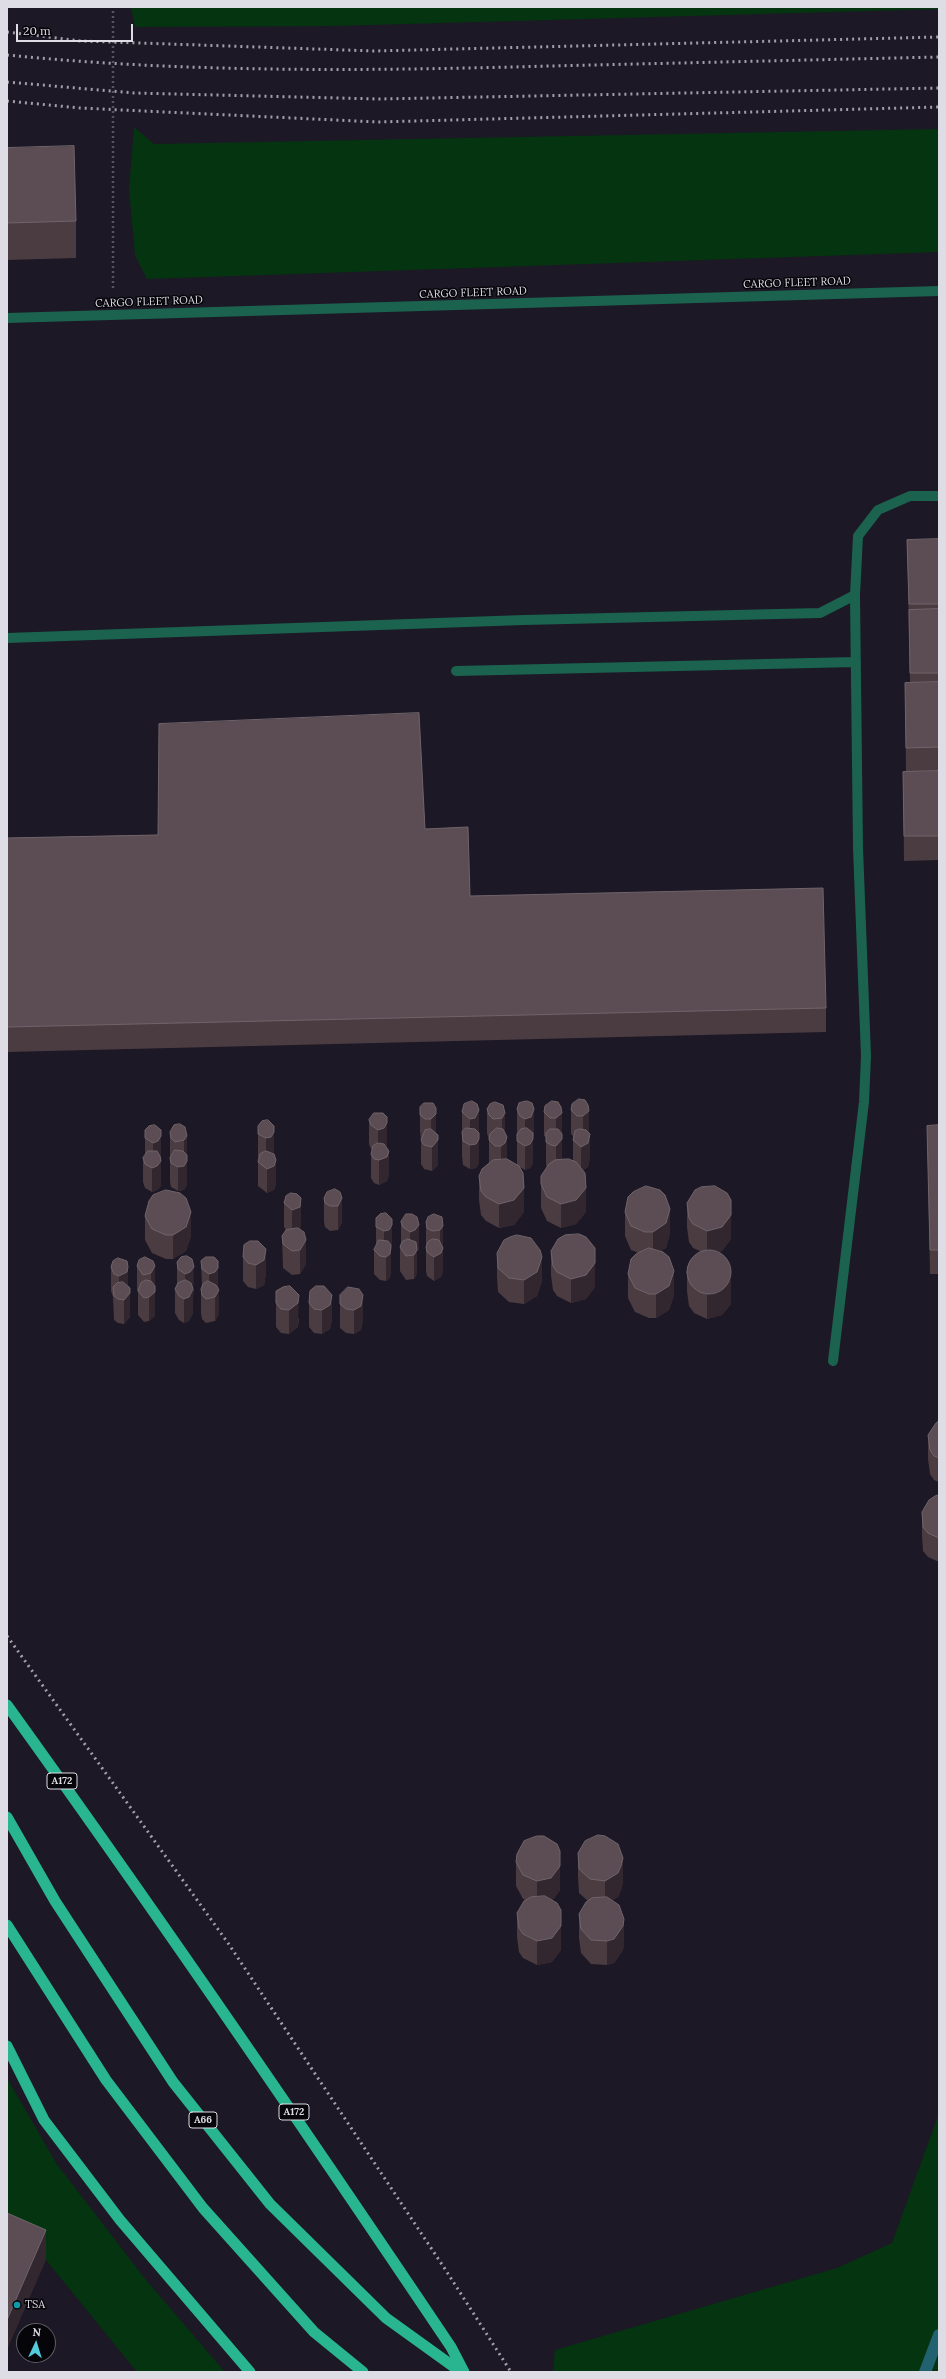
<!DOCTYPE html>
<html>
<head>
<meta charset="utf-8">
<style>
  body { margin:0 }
  #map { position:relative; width:946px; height:2379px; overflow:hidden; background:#1c1825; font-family:Lora,serif }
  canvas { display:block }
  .frame { position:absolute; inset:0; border:8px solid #dedce5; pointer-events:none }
  .north { position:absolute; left:16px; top:2323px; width:40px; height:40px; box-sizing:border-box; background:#06050a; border:1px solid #5c5b62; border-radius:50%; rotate:4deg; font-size:11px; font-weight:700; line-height:16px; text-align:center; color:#dedce5 }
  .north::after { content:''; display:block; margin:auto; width:14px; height:18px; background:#53cbdb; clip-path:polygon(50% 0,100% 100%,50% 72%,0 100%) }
  .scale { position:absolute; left:16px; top:24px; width:117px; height:18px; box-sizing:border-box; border:2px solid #dedce5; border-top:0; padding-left:5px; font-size:12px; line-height:14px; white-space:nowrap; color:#dedce5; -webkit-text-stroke:3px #06050a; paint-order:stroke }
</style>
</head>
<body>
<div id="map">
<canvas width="946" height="2379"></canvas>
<div class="frame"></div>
<div class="north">N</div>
<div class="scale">20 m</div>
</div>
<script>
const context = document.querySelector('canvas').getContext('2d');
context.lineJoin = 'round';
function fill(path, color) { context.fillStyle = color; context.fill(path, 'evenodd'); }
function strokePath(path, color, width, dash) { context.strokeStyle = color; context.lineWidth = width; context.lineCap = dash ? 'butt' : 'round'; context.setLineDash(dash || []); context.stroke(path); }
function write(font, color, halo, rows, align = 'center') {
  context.font = font + ' Lora,serif'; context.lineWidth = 3; context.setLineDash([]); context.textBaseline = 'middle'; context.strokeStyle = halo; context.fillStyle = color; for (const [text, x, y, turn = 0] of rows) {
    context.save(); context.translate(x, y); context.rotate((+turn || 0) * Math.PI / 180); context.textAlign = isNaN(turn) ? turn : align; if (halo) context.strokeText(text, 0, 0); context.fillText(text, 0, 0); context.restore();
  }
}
fill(new Path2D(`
  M131,7H939V9L335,26L135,27Z
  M134,127L154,144L939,129V252L147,279L135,255L129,190Z
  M7,2078L56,2163L146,2280L225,2372H137L46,2260L26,2251L7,2222Z
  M939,2113V2372H553L555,2350L837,2268L892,2243Z`), '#053410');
strokePath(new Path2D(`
  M925,2372L939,2335`), '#226270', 12);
strokePath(new Path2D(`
  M113,288V7`), '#57545f', 2.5, [2, 3]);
strokePath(new Path2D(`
  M7,638L524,620L820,613L855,595L858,536L878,510L910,496H939
  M456,671L856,662
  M833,1361L864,1102L866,1056L858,848L855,595`), '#1b634f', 10);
strokePath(new Path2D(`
  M7,318L939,291`), '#1b634f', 10);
strokePath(new Path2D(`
  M7,1705C159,1916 306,2131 451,2347L464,2372
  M7,1817L55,1901L173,2082L270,2204L386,2318L461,2372
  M7,1925L106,2080L203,2208L314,2332L363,2372
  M7,2046L44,2120L120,2220L250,2372`), '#28b590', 11);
strokePath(new Path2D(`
  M7,32L81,41L374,51L939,37
  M7,55C187,73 369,71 550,66C680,63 809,60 939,57
  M7,82L134,93L379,99L939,88
  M7,101L80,108L378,122L939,107
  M7,1636L228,1943L445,2269L511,2372`), '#a29fa9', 3, [2, 4]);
fill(new Path2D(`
  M7,148L76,221V258L7,260Z
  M939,539V860L904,861L903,772H906L905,683H910L907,540Z
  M425,829L470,896L826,1008V1032L7,1052V838Z
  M579,1099L589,1133L590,1158L588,1167L583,1170L586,1212L576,1224L561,1228L547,1221L541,1208V1184L547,1166H546V1137L544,1136V1112L552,1101L562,1134V1159L573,1160V1136L571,1134V1110Z
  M519,1103L534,1134L533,1136V1163L530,1168L525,1170L520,1167L524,1212L514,1225L499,1228L486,1221L481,1215L479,1200V1176L489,1163V1140L487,1133V1109L503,1105L507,1159L517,1165V1109Z
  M464,1104L479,1134V1163L476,1168L470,1169L463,1165L462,1156V1112Z
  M420,1107L436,1108V1134L438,1165L432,1171L424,1169L421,1164V1140L420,1131Z
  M374,1113L387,1147L389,1175L387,1181L379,1185L374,1183L371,1178V1154L372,1150L371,1149L369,1144V1120Z
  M262,1121L274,1156L276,1184L274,1190L267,1193L258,1186V1162L259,1158H258V1126Z
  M939,1125V1274H930L927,1126Z
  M145,1130H161V1186L157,1190L152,1192L145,1188L143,1182V1158L145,1156Z
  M170,1132L187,1136V1185L184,1190L178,1191L171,1187L170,1182Z
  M335,1189L342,1222L338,1230L330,1231L325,1227L324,1222V1198Z
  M286,1196L301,1222L300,1229L306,1264L300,1274L292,1275L283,1268L282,1236L286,1230L284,1227V1203Z
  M687,1203L731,1239L722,1251L719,1252L731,1304L722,1315L707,1319L694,1313L689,1306L687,1291V1267L700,1251L693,1248L689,1242L687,1227Z
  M625,1212L670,1233L666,1248L660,1251L674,1295L669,1310L656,1318H649L635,1312L628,1298V1274L639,1253L631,1250L625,1236Z
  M406,1214L419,1249L417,1251V1274L414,1279L406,1280L400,1271V1247L401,1244V1222Z
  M145,1216L191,1236L186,1251L173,1259H166L152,1253L145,1240Z
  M376,1218L392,1219V1249L391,1250V1269L390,1278L386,1281L380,1280L374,1274V1250L376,1246Z
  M426,1222L443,1226V1272L441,1277L434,1281L427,1276L426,1271Z
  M244,1245L266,1273L264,1285L256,1289L248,1287L243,1281V1257Z
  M551,1251L595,1287L586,1299L571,1303L557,1296L553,1290L551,1275Z
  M497,1253L542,1281L537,1296L524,1304L509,1302L498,1292L497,1277Z
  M181,1257L194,1291L193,1293V1313L189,1321L184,1323L179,1320L175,1313V1289L177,1285V1262Z
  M206,1257L218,1289L219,1314L215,1321L206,1323L202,1319L201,1313V1289L202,1287L201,1261Z
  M153,1261L155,1286V1316L149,1321L144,1322L138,1315V1292L137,1290V1266Z
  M111,1267L130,1288V1317L124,1324L118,1323L114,1320L113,1297L111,1291Z
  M276,1291L299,1319L298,1327L289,1334L281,1333L276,1327Z
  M310,1291L332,1319L330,1329L322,1334L314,1333L309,1327V1303Z
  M340,1295L363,1319L361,1330L354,1334L346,1333L340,1328Z
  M939,1421V1482L934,1480L930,1474L928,1459V1435Z
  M939,1495V1562L928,1557L923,1551L922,1536V1512Z
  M578,1853L623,1882L621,1890L618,1897L612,1900L624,1943L623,1950L614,1963L607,1965L591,1964L581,1953L579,1938V1914L588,1901L579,1893L578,1877Z
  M516,1862L560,1890L552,1901L561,1950L552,1962L537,1965L523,1958L519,1952L517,1937V1913L526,1900L523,1899L516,1886Z`), '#4b3c41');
fill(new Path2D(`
  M534,1109V1134L531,1141L525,1143V1119Z
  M479,1110V1134L475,1142L470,1143V1119Z
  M589,1111V1135L583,1140V1116Z
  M505,1113V1137L502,1142V1118Z
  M562,1113V1137L556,1142V1118Z
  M436,1114V1138L431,1143V1119Z
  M387,1123V1147L384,1152L378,1154V1130Z
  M274,1132V1156L266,1162V1138Z
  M590,1134V1158L588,1167L581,1171V1147Z
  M161,1136V1160L158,1165L153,1167V1143Z
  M187,1136V1160L184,1164V1140Z
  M507,1137V1161L501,1170V1146Z
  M479,1139V1163L476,1168L470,1169V1145Z
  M533,1139V1163L530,1168L525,1170V1146Z
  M562,1139V1163L556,1170V1146Z
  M438,1140V1165L432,1171V1147Z
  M389,1151V1175L387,1181L379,1185V1160Z
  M187,1155V1185L184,1190L178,1191V1167Z
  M276,1160V1184L274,1190L267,1193V1169Z
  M161,1161V1186L157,1190L152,1192V1168Z
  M524,1188V1212L514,1225L499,1228V1204Z
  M586,1188V1212L576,1224L561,1228V1204Z
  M301,1198V1222L300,1231L292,1234V1210Z
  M342,1198V1222L338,1230V1206Z
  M670,1209V1233L666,1248L653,1256V1232Z
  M191,1212V1236L186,1251L173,1259V1235Z
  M731,1215V1239L722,1251L707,1255V1231Z
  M392,1225V1249L391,1250V1269L390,1278L386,1281V1257L384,1255V1231Z
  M419,1225V1249L417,1251V1274L414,1279V1255H410V1232Z
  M443,1226V1272L441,1277L434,1281V1257L440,1254V1230Z
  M306,1240V1264L300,1274V1250Z
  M266,1249V1273L264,1285L256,1289V1265Z
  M542,1257V1281L537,1296L524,1304V1280Z
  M595,1263V1287L586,1299L571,1303V1279Z
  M155,1266V1316L149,1321V1297L151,1296V1273Z
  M128,1267V1291L119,1299V1276Z
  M194,1267L193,1313L189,1321L184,1323V1299L185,1298V1274Z
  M218,1268L219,1314L215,1321V1297L209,1298V1274Z
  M674,1271V1295L669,1310L656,1318V1294Z
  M731,1280V1304L722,1315L707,1319V1295Z
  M130,1293V1317L124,1324V1300Z
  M299,1295L298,1327L289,1334V1310Z
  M332,1295V1319L330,1329L322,1334V1310Z
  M363,1295V1319L361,1330L354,1334V1310Z
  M623,1858V1882L621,1890L618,1897L605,1905V1881Z
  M560,1866V1890L551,1902L537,1905V1881Z
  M624,1919V1943L623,1950L614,1963L607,1965V1941Z
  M561,1926V1950L552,1962L537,1965V1941Z
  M46,2230V2260L7,2350V2320Z`), '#32262f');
const building = new Path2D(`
  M74,146L76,221L7,223V148Z
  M939,539V604H909L907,540Z
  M939,609V673H910L909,610Z
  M939,682V747L906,748L905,683Z
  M419,713L425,829L468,827L470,896L823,888L826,1008L7,1027V838L158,835L159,724Z
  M939,771V836H904L903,772Z
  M579,1099L585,1100L588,1105L589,1111L583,1116H577L571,1110L572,1104Z
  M472,1101L477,1104L479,1110L475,1118L470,1119L462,1112L464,1104Z
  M527,1101L532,1103L534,1109L531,1117L525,1119L520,1116L517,1109L519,1103Z
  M552,1101L558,1102L561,1107L562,1113L556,1118H550L544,1112L545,1106Z
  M495,1102L503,1105L505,1113L502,1118L493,1119L489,1115L487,1109L490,1104Z
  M424,1103H433L436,1108V1114L431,1119H425L420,1115V1107Z
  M374,1113H383L387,1117V1123L384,1128L378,1130L371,1125L369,1120Z
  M268,1120L274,1126V1132L271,1137L266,1138L258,1134V1126L262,1121Z
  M180,1124L185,1127L187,1136L184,1140L175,1142L171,1138L170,1132L174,1125Z
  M155,1125L161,1130V1136L158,1141L153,1143L145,1138V1130L149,1126Z
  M939,1125V1250H930L927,1126Z
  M466,1128L475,1129L479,1133V1139L476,1144L470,1145L463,1141L462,1132Z
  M497,1128L503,1129L507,1137L505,1143L501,1146H495L489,1140L490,1134Z
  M527,1128L533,1133V1139L530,1144L525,1146L517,1141V1134L521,1129Z
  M431,1129L438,1135V1140L432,1147L424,1145L421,1140L425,1130Z
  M550,1129H558L562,1134V1139L556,1146L551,1145L546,1142V1133Z
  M580,1129L586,1130L590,1134L588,1143L581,1147L573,1140L575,1131Z
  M378,1143L384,1144L389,1151L387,1157L379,1160L374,1159L371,1154L373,1146Z
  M175,1150L183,1151L187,1155V1161L184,1166L178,1167L171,1163L170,1158Z
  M148,1151H157L160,1156L161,1161L157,1166L152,1168L145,1164L143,1158Z
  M266,1151L274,1154L276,1160L274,1166L267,1169L258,1162L260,1154Z
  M507,1159L519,1166L523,1173L524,1188L514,1200L499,1204L486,1197L481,1191L479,1176L482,1169L493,1160Z
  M569,1159L576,1162L585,1173L586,1188L576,1200L561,1204L547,1197L541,1184V1176L549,1164L555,1160Z
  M646,1186L660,1190L665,1195L670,1209L666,1223L653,1232H645L631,1226L625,1212L628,1197L633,1192Z
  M715,1186L727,1193L731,1200V1215L722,1227L707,1231L693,1224L689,1218L687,1203L695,1190L701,1187Z
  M335,1189L340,1192L342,1198L338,1206H330L325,1203L324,1198L327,1192Z
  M166,1190L180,1193L186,1198L191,1212L186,1227L173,1235H166L152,1229L145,1216L149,1201L153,1195Z
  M291,1193L297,1194L301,1198L300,1207L292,1210L284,1203L286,1196Z
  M386,1213L392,1219V1225L389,1230L384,1231L376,1227V1218L380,1214Z
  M406,1214H412L417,1217L419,1225L415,1230L410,1232L403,1227L401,1222Z
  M434,1214L442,1217L443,1226L440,1230L432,1231L427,1228L426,1222L428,1217Z
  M298,1228L304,1232L306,1240L300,1250L292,1251L283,1244L282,1236L286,1230Z
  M579,1234L586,1237L595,1248V1263L586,1275L571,1279L557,1272L553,1266L551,1251L558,1239L565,1235Z
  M517,1235L531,1238L540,1250L542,1257L537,1272L524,1280L509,1278L498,1268L497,1253L504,1240L510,1237Z
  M408,1239L416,1242L417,1250L414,1255L406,1256L400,1247L402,1242Z
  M433,1239L439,1240L443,1248L441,1253L434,1257L427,1252L426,1247L428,1242Z
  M379,1240L388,1241L391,1245L390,1254L386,1257L380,1256L374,1250Z
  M250,1241H258L266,1249L264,1260L256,1265L248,1263L243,1257L244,1245Z
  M649,1248L663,1252L669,1257L674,1271L669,1286L656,1294H649L635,1288L628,1274L631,1259L636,1254Z
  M687 1272a22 22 0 1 1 44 0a22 22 0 1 1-44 0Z
  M187,1256L192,1259L194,1267L190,1272L185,1274L178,1269L177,1262L181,1257Z
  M145,1257L153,1261L155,1266L151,1273L143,1275L137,1266L139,1260Z
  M206,1257H214L218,1261V1268L215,1272L209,1274L202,1269L201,1261Z
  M118,1258L127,1261L128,1267L127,1272L119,1276L114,1274L111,1267L113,1261Z
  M146,1280L151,1281L155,1286V1292L149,1297L144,1298L138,1291L141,1283Z
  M186,1280L191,1283L193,1289L189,1297L184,1299L179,1296L175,1289L178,1283Z
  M208,1281L216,1285L219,1290L215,1297L206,1299L202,1295L201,1289L203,1284Z
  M123,1282L130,1288V1293L124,1300L118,1299L114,1296L113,1287L117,1283Z
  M290,1286L299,1295L298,1303L289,1310L281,1309L276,1303V1291L283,1287Z
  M316,1286H324L332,1295L330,1305L322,1310L314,1309L309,1303L310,1291Z
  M348,1287L359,1289L363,1295L361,1306L354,1310L346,1309L340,1304V1295Z
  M939,1421V1458L934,1456L930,1450L928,1435L936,1423Z
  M939,1495V1538L928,1533L923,1527L922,1512L929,1500L935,1496Z
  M598,1835L605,1836L618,1844L623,1858L621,1866L618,1873L605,1881L590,1879L579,1869L578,1853L585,1841Z
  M537,1836H544L557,1844L560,1851V1866L551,1878L537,1881L523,1875L516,1862L517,1854L524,1841Z
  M545,1896L557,1903L561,1910V1926L552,1938L537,1941L523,1934L519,1928L517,1913L524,1901L531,1897Z
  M607,1897L619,1905L624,1919L623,1926L614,1939L607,1941L591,1940L581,1929L579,1914L586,1902L592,1898Z
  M7,2213L46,2230L7,2320Z`);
fill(building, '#5b4d53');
strokePath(building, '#6f646a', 1);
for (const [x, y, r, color] of [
  [17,2305,4,"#0f9aa8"]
]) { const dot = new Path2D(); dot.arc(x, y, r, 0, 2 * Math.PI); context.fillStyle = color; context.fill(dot); strokePath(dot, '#06050a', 1.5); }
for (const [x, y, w] of [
  [62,1781,30],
  [294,2112,30],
  [203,2120,28]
]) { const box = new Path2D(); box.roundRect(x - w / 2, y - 8, w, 16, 3); context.fillStyle = '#06050a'; context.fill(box); strokePath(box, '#dedce5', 1); }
write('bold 10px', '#dedce5', null, [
  ["A172",62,1781],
  ["A172",294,2112],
  ["A66",203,2120]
]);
write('11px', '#dedce5', '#06050a', [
  ["CARGO FLEET ROAD",797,283,-2],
  ["CARGO FLEET ROAD",473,293,-2],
  ["CARGO FLEET ROAD",149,302,-2]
]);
write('11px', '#dedce5', '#06050a', [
  ["TSA",25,2305]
], 'left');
</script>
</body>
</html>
